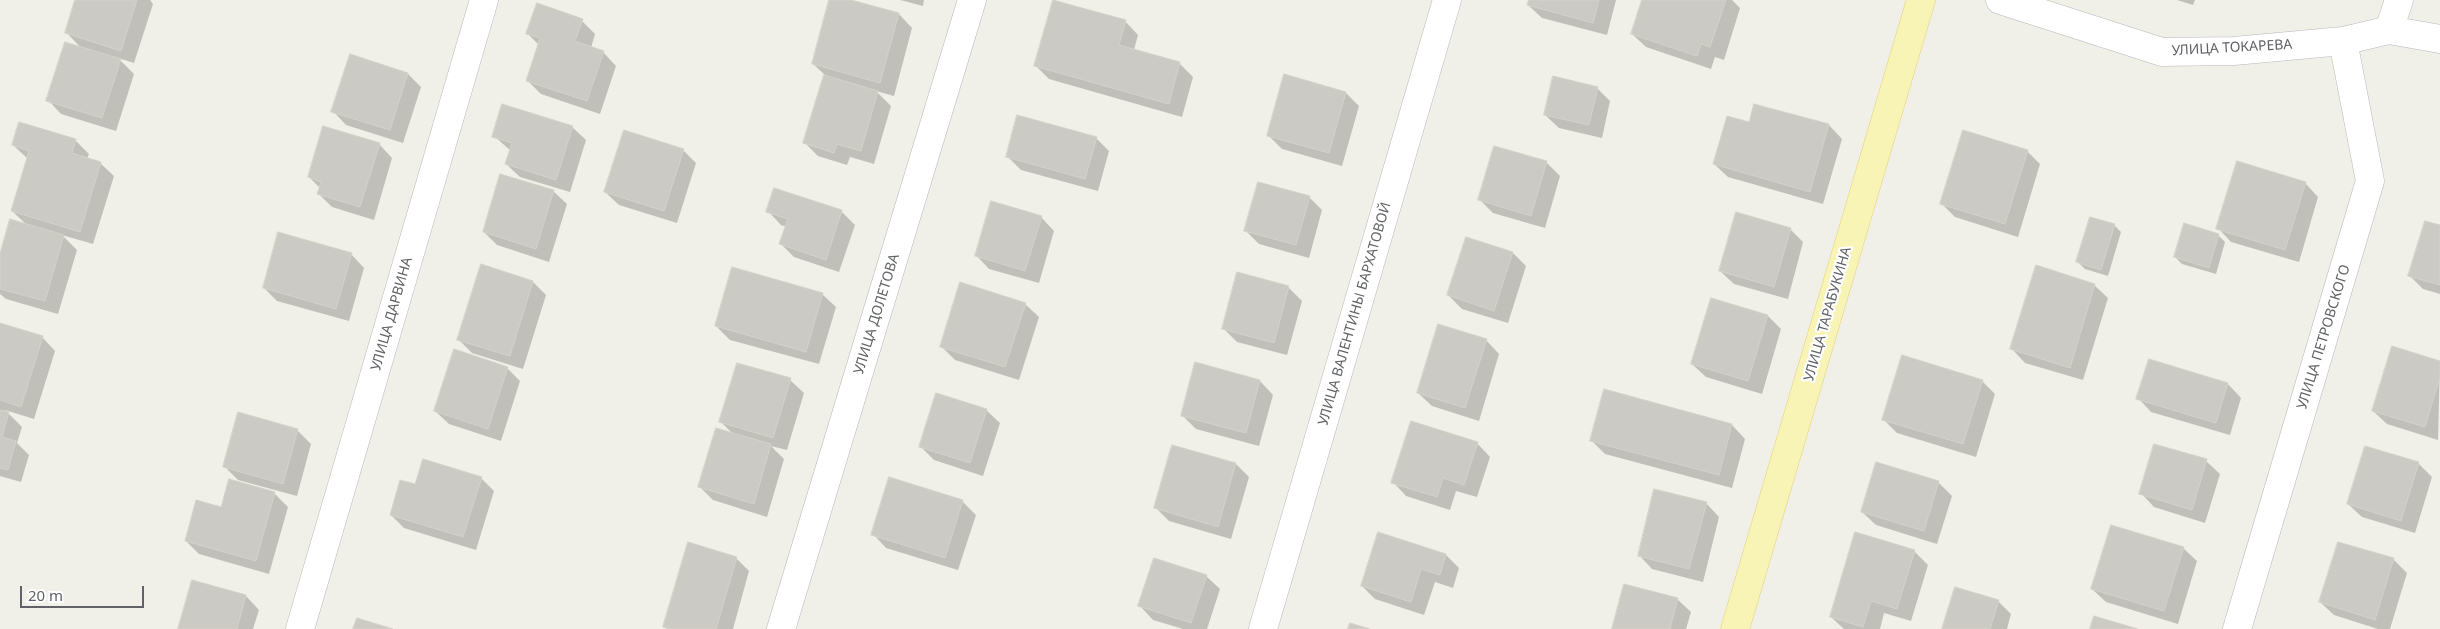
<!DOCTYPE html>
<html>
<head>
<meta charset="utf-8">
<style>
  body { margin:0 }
  #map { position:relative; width:2440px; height:629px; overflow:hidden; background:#f0efe8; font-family:"Noto Sans",sans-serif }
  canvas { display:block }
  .scale { position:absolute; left:20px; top:586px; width:124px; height:22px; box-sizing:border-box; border:2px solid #606267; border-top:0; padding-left:6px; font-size:15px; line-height:18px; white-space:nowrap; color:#606267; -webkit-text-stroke:4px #fff; paint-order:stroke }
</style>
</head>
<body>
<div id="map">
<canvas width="2440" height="629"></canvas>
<div class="scale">20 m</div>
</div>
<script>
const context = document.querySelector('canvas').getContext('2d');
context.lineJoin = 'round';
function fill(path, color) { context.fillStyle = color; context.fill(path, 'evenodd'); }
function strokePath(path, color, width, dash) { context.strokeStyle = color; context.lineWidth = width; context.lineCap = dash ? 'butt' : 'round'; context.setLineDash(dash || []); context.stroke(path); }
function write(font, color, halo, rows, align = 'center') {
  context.font = font + ' "Noto Sans",sans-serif'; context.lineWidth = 4.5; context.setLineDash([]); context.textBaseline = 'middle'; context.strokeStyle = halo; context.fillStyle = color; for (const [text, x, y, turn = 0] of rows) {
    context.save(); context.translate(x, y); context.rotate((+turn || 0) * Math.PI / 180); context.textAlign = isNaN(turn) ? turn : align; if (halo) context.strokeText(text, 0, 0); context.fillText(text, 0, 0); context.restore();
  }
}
fill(new Path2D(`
  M77,0H150L153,4L134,63L118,58L134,74L116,131L61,114L48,100L82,49L66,32Z
  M830,0H847L899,14L912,28L894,96L876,91L891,106L874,164L850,157L847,165L818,156L805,143L825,75L813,64Z
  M900,0H924L923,6Z
  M1530,0H1616L1607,35L1542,18L1528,5Z
  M1643,0H1732L1740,8L1724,60L1715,57L1711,69L1646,47L1632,34Z
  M2177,0H2195L2193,5Z
  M582,21L595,34L591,48L603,52L616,66L600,114L541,94L527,80L539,45L527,33Z
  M1125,21L1138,35L1134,50L1180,64L1193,77L1182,117L1049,79L1035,65Z
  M408,74L421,87L403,143L346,125L333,111Z
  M1597,88L1610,101L1602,138L1559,128L1545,115Z
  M1346,93L1359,106L1342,166L1282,149L1269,136Z
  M1755,105L1829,125L1842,139L1823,204L1728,177L1714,164L1750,124Z
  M572,127L586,140L570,192L520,177L506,164L511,151L494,136Z
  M1096,138L1109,151L1098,191L1021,170L1008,157Z
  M75,140L89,154L87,159L100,163L114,176L93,244L62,235L77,250L58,314L6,299L0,294V259L28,226L12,211L28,159L13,145Z
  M379,144L392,158L374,220L332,207L318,193L320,188L309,177Z
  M683,150L696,163L677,223L619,205L605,192Z
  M2027,151L2040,164L2018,237L1955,217L1942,204Z
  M1546,162L1560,176L1545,228L1493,213L1480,200Z
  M2305,183L2318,197L2299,262L2231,242L2218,228Z
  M553,191L567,204L549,262L497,245L484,232Z
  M1309,197L1322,210L1309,258L1259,244L1245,230Z
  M768,211H841L855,225L839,272L794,257L781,244L787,227L781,225Z
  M1041,217L1054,231L1039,283L989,269L976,255Z
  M2114,225L2121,232L2108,276L2085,269L2078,262Z
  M2440,227V294L2423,289L2410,276Z
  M1790,229L1803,242L1788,299L1734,284L1720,271Z
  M2218,235L2225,242L2216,274L2182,264L2175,257Z
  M1513,253L1526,266L1508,323L1462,309L1448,295Z
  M351,254L364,268L349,321L277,301L264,288Z
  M533,282L546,295L523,369L472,353L459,340Z
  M2094,285L2108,298L2083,380L2025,363L2012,349Z
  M1288,287L1302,301L1287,355L1237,342L1223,328Z
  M822,294L836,307L819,364L730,340L716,326Z
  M1025,304L1039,317L1019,380L955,360L941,346Z
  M1768,316L1781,329L1762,394L1706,377L1692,364Z
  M0,324L42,337L55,351L34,419L5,410L22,427L17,443L29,455L21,482L0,476Z
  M1486,340L1499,354L1479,421L1432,406L1418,393Z
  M2150,360L2228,384L2241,398L2230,435L2151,412L2138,398Z
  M2440,362L2438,440L2387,424L2373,411Z
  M507,368L520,381L501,441L449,424L435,411Z
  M790,380L804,393L787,450L771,446L784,459L767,517L713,500L700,487L734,435L721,422Z
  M1260,381L1273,395L1259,446L1196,429L1182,415Z
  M1982,381L1995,394L1976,457L1897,433L1884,420Z
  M1605,390L1732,425L1745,439L1732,488L1605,454L1591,440Z
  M986,410L1000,423L983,476L934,460L920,446Z
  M297,430L311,444L297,496L238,480L225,467Z
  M1477,443L1490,457L1477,497L1456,491L1450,510L1406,496L1393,482Z
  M2206,461L2220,474L2205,523L2154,507L2141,493Z
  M2418,463L2432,477L2415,533L2362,517L2348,504Z
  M1236,464L1249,477L1231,539L1169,521L1156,508Z
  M481,478L494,491L476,550L404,528L391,515L416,486Z
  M230,481L275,494L288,507L269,574L199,554L186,541L222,508Z
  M1938,482L1952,496L1937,544L1876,525L1862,512Z
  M962,501L976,515L958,570L886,548L873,534Z
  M1706,503L1719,517L1703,582L1652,569L1639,555Z
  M1379,533L1446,555L1459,568L1453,588L1435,582L1424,615L1375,599L1362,586Z
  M2183,548L2197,561L2178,624L2106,602L2092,589Z
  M1914,551L1928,565L1911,621L1884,613L1880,629H1844L1831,617Z
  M736,558L749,571L733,629H667L664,626Z
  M2393,559L2407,573L2390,629H2378L2334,615L2320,602Z
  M1206,576L1220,589L1207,629H1183L1153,620L1140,606Z
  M246,596L259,610L253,629H179Z
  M1677,599L1691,612L1686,629H1614Z
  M1998,601L2011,614L2007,629H1943Z`), '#0003');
const building = new Path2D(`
  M75,0H137L121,51L65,33Z
  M829,0H851L899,13L880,83L812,64Z
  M1053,0L1126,20L1119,45L1180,62L1169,104L1034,66Z
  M1529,0H1599L1593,23L1527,5Z
  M1642,0H1726L1710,47L1701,44L1697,56L1631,34Z
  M537,3L583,19L575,41L604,51L587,101L526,81L540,38L526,34Z
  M65,42L121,59L102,118L46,101Z
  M350,54L408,73L390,130L331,112Z
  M1284,74L1346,92L1329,153L1267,136Z
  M824,75L878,91L861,151L837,144L834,153L803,143Z
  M1553,76L1598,87L1589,125L1544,115Z
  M502,104L573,126L556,180L505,164L512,143L492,137Z
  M1754,104L1829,124L1810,192L1713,164L1727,116L1749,122Z
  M1017,115L1097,137L1085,179L1006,157Z
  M19,122L76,139L72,153L101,162L80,232L11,211L29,151L12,145Z
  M323,126L380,143L360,207L317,194L321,182L308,177Z
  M624,130L684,149L664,211L604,192Z
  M1963,130L2028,150L2005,224L1940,204Z
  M1494,146L1547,161L1531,216L1478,200Z
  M2237,161L2306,182L2285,250L2216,229Z
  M500,174L554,190L536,249L483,232Z
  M1258,182L1310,196L1296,245L1244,231Z
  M774,188L842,210L826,260L779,244L788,219L766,212Z
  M991,201L1042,216L1025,271L975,256Z
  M1736,212L1791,228L1774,287L1719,271Z
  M2090,217L2115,224L2101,270L2076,262Z
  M10,219L64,235L45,301L0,289V254Z
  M2425,221L2440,225V285L2408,276Z
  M2184,223L2219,234L2209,268L2174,257Z
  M278,232L352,253L336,309L263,288Z
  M1466,237L1513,252L1494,311L1447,295Z
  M481,264L533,281L510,356L457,340Z
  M2036,265L2095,284L2070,368L2010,349Z
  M732,267L823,293L806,352L715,326Z
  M1237,272L1289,286L1274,343L1222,329Z
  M960,282L1026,303L1005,367L940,347Z
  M1711,298L1768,315L1748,381L1691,364Z
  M0,323L43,336L21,407L0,400Z
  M1438,324L1487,339L1465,408L1417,393Z
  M2392,346L2440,361V377L2425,427L2372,411Z
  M454,349L508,367L488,429L434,411Z
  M1902,355L1983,380L1963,444L1882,420Z
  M2149,359L2228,383L2216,423L2136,399Z
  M1195,362L1260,380L1246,433L1181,416Z
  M737,363L791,378L773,438L719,422Z
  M1604,389L1732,424L1719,475L1590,441Z
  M936,393L987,409L970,463L919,447Z
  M0,410L9,412L2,437L16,441L8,470L0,468Z
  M238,412L298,429L283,484L223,467Z
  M1411,421L1478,442L1464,485L1443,478L1437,497L1391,483Z
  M716,428L771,444L754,504L698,487Z
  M2154,444L2207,459L2192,510L2139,494Z
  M1172,445L1236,463L1218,527L1154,508Z
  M2365,446L2419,462L2401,521L2347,504Z
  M423,459L482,477L463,537L390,515L400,480L415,484Z
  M1876,462L1939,481L1924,531L1861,512Z
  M889,477L963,500L945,558L871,535Z
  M229,479L275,492L256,561L185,541L196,500L221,507Z
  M1654,489L1707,502L1689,569L1638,556Z
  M2111,525L2184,547L2164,611L2091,589Z
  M1378,532L1446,554L1440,575L1421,569L1411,602L1361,586Z
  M1855,532L1915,550L1897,609L1871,601L1863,627L1830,617Z
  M688,542L737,557L716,629H671L663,627Z
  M2338,542L2394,558L2375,620L2319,602Z
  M1154,558L1207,575L1191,623L1138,606Z
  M192,580L246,595L237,629H178Z
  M1624,584L1678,598L1670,629H1612Z
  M1955,587L1999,600L1990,629H1942Z
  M2094,616L2138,629H2090Z
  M357,618L393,629H353Z
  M1350,623L1370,629H1348Z`);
fill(building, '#cccac5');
strokePath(building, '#d4d2c7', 1);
const minor = new Path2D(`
  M2000,0L2162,52L2234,51L2343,41L2389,30L2440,39
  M2389,30L2399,0
  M300,629L484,0
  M781,629L972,0
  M1263,629L1447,0
  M2237,629L2370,181L2343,41`);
const major = new Path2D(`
  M1735,629L1921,0`);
strokePath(minor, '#b5b7bb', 29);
strokePath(major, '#e3d06e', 29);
strokePath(minor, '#fff', 28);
strokePath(major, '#f7f4b6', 28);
write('14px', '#606267', '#fff', [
  ["УЛИЦА ТОКАРЕВА",2232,48,-3],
  ["УЛИЦА ДАРВИНА",392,314,-74],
  ["УЛИЦА ДОЛЕТОВА",877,314,-73],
  ["УЛИЦА ВАЛЕНТИНЫ БАРХАТОВОЙ",1355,314,-74],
  ["УЛИЦА ТАРАБУКИНА",1828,314,-74],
  ["УЛИЦА ПЕТРОВСКОГО",2324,337,-73]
]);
</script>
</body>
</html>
